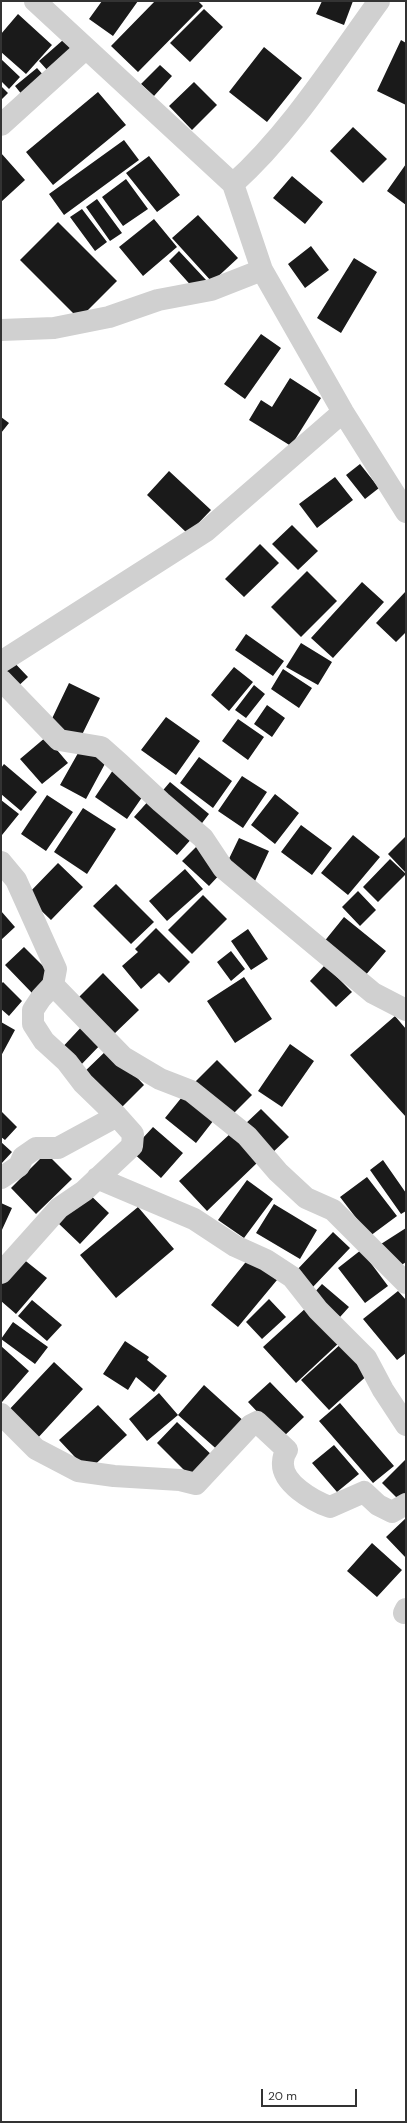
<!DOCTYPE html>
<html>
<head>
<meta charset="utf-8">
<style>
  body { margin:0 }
  #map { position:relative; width:407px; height:2123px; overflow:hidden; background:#fff; font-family:"DM Sans",sans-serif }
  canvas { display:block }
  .frame { position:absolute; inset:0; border:2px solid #333; pointer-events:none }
  .scale { position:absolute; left:261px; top:2089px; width:96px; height:18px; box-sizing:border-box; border:2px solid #333; border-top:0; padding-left:5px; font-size:12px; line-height:14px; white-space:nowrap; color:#333; -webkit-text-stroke:3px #fff; paint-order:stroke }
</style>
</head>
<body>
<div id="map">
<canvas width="407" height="2123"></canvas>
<div class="frame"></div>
<div class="scale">20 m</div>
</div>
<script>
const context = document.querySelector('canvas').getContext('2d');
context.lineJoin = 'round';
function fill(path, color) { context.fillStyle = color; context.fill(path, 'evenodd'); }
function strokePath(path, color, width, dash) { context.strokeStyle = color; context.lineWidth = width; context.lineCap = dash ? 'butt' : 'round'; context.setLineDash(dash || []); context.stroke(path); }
fill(new Path2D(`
  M102,1H138L113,36L89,19Z
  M155,1H198L203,6L138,72L111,46Z
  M322,1H353L344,25L316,14Z
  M204,9L223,27L190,62L170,43Z
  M18,14L52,45L26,74L1,52V34Z
  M63,40L73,51L49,72L39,61Z
  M401,40L406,43V105L377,91Z
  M264,47L302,78L267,122L229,92Z
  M1,59L20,77L9,89L1,81Z
  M160,65L172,76L154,96L141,84Z
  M37,68L45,77L23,96L15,86Z
  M194,82L217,105L192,130L169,106Z
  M1,86L8,93L1,100Z
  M98,92L126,125L53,185L26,152Z
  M353,127L387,159L363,183L330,151Z
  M124,140L139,160L64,215L49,194Z
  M1,153L25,180L1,202Z
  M149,156L180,195L157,212L126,173Z
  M406,164V205L387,191Z
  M292,176L323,202L305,224L273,198Z
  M126,179L148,209L123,226L102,197Z
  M97,199L122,233L110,241L86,207Z
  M82,209L107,242L95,251L70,217Z
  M198,215L238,258L212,282L172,238Z
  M154,219L177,247L143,276L119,247Z
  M58,222L117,281L79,319L20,260Z
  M311,246L329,270L305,288L288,264Z
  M179,251L207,281L195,290L169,261Z
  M354,258L377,272L341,333L317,318Z
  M261,334L281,348L245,399L224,384Z
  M290,378L321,398L291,446L249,420L261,400L272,407Z
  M1,417L9,423L1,433Z
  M360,464L379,488L365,499L346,475Z
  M169,471L211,510L188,534L147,495Z
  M335,477L353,500L317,528L299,504Z
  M292,525L318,551L298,570L272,544Z
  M260,544L279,563L244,597L225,579Z
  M307,571L337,601L301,637L271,607Z
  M362,582L384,602L333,658L311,638Z
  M406,591V632L396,642L376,623Z
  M246,634L284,661L273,676L235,650Z
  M301,643L332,662L318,685L286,667Z
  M9,657L28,677L15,689L1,674Z
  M234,667L253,682L229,711L211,695Z
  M283,669L312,688L299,708L271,689Z
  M69,683L100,698L78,743L47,729Z
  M254,685L265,694L246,718L235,710Z
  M267,705L285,718L272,737L254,724Z
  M166,717L200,741L176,775L141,750Z
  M238,719L264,737L248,760L222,741Z
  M46,737L68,763L42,784L20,759Z
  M82,746L107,760L86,799L60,785Z
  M199,757L232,781L213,808L180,783Z
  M4,764L37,792L21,811L1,794V768Z
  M113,770L145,793L127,819L95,797Z
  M242,776L267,792L243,828L218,811Z
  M170,782L209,814L199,827L159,795Z
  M275,794L299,813L275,844L251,825Z
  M47,795L73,812L46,851L21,834Z
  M151,798L194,836L177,855L134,817Z
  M1,800L19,814L2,835L1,834Z
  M83,808L116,829L87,874L54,852Z
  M301,825L332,848L312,875L281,852Z
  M353,835L380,857L348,895L321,873Z
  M406,836V873L388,854Z
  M239,838L269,851L255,881L225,867Z
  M197,846L223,871L209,886L182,861Z
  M390,859L406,874L378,902L363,887Z
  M58,863L83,887L51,920L26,896Z
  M185,869L203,889L167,921L149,901Z
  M116,884L154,922L131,944L93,906Z
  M358,891L376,910L360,926L342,907Z
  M203,895L227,919L192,954L168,930Z
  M1,911L15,927L1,940Z
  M344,917L386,951L364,977L323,943Z
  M156,928L190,962L169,983L159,973L141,989L122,966L138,952L135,949Z
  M248,929L268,959L251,970L231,941Z
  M24,947L51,974L32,993L5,965Z
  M231,951L245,969L231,981L217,962Z
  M325,965L352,992L336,1007L310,981Z
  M103,973L139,1010L113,1035L77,999Z
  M244,977L272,1019L235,1043L207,1001Z
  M3,982L22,1001L9,1016L1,1009V984Z
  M395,1016L406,1029V1117L350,1055Z
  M1,1022L15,1030L1,1056Z
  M85,1023L104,1041L77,1069L58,1052Z
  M290,1044L314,1061L282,1107L258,1091Z
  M109,1048L144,1085L117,1112L81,1075Z
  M217,1060L252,1095L229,1118L194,1083Z
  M186,1092L217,1116L196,1143L165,1118Z
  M261,1109L289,1137L271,1154L243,1126Z
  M1,1111L17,1127L5,1140L1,1137Z
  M153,1127L183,1153L161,1178L131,1151Z
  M231,1133L258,1162L207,1211L179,1181Z
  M1,1142L12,1152L1,1164Z
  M46,1153L72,1179L36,1214L11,1188Z
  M383,1160L406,1193V1211L401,1214L370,1170Z
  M367,1177L397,1216L370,1236L340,1197Z
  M247,1180L273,1199L244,1238L218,1220Z
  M86,1191L109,1213L80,1244L57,1222Z
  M1,1203L12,1208L1,1232Z
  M274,1204L317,1230L300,1259L256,1233Z
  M138,1207L174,1249L116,1298L80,1255Z
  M406,1228V1262L397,1268L381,1244Z
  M333,1232L350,1248L311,1289L294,1273Z
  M361,1250L388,1286L365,1303L338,1268Z
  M22,1258L47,1278L16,1314L1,1301V1281Z
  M249,1258L277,1280L238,1327L211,1305Z
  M322,1284L349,1307L340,1317L313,1294Z
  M398,1291L406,1300V1353L397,1360L363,1319Z
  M269,1299L286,1317L262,1339L246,1322Z
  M32,1300L62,1325L47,1341L18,1316Z
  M307,1307L340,1342L296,1383L263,1347Z
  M13,1322L48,1347L35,1364L1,1339Z
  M125,1341L149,1357L147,1360L167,1376L154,1392L136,1377L128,1390L103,1374Z
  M343,1342L371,1372L329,1410L301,1380Z
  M1,1346L29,1371L2,1402L1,1401Z
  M54,1362L83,1389L36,1440L6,1413Z
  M270,1382L304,1417L282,1438L248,1402Z
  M204,1385L247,1424L221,1453L178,1415Z
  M159,1393L178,1415L147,1441L129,1419Z
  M340,1403L394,1466L373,1483L319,1421Z
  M98,1405L127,1435L88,1471L59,1440Z
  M177,1422L216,1459L195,1481L157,1443Z
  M334,1445L359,1474L337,1492L312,1463Z
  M406,1459V1502L404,1505L382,1483Z
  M406,1518V1558L386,1537Z
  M372,1543L402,1570L377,1597L347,1571Z`), '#1a1a1a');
strokePath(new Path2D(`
  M35,1L233,184L262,270L343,412L406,512
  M1,125L85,49
  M233,184C290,133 334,63 379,1
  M1,330L54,328L109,317L158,300L211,290L262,270
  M1,662L206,531L343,412
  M1,680L59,740L101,747L119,763L161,802L203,838L223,868L373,993L406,1010
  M1,862L16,880L56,969L53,985L41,998L33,1010V1024L44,1041L67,1062L83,1083L117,1116L133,1134L132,1146L84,1191L59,1208L1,1273
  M53,985L123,1057L160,1079L191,1091L247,1136L278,1172L306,1198L333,1210L406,1283
  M1,1178L19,1166L23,1157L36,1148H58L117,1116
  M97,1178L194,1219L235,1246L266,1260L292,1277L318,1310L366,1358L383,1390L406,1425
  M1,1414L36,1449L78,1471L114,1476L180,1480L196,1484L251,1425L257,1422L287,1450C285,1453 283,1458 283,1462C281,1483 313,1501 330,1507L364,1492L378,1505L392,1512L406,1504
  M404,1613L406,1609`), '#d0d0d0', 22);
</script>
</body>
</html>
